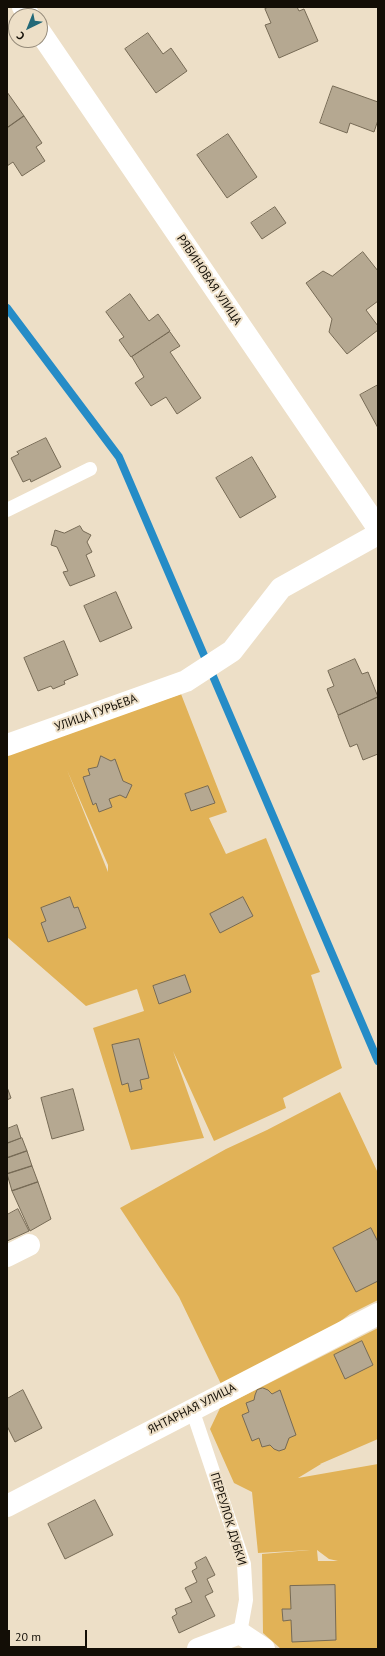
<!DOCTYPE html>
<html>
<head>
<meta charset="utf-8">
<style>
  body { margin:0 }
  #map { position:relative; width:385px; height:1656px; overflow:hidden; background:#eddfc7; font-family:"PT Sans",sans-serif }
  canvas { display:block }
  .frame { position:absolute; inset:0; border:8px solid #130e06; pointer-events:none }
  .north { position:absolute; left:8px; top:8px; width:40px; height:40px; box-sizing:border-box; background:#eddfc7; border:1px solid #968b7a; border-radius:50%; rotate:223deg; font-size:11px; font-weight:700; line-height:16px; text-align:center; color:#130e06 }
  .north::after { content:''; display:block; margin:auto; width:14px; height:18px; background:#236978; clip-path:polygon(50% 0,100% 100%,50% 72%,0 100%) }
  .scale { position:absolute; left:8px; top:1630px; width:79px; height:18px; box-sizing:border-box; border:2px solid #130e06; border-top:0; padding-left:5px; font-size:12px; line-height:14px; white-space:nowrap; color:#130e06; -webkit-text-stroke:3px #eddfc7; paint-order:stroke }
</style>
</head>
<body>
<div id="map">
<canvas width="385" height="1656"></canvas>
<div class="frame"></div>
<div class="north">С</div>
<div class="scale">20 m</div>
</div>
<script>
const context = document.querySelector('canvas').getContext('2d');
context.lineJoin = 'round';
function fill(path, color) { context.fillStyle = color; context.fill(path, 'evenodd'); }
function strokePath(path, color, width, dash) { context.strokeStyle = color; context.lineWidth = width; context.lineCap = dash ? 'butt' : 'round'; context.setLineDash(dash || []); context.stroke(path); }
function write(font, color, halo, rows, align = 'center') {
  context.font = font + ' "PT Sans",sans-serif'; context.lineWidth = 4; context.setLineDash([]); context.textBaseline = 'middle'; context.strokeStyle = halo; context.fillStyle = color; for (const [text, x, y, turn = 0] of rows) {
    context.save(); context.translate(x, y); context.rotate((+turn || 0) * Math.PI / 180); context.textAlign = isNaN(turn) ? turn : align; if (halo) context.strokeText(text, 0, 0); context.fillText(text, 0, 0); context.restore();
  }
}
fill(new Path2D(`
  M181,694L227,812L209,818L226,854L266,838L320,972L311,975L342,1068L283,1098L286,1108L214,1141L173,1051L204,1138L131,1150L93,1028L144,1011L137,989L86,1006L7,937V756L27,748ZM67,770L108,865V872Z
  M340,1092L378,1173V1300L350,1314L299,1352L222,1386L179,1297L120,1208L226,1149L267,1130Z
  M378,1328V1439L320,1464H321L298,1478L378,1464V1649H281L263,1633L262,1554L310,1550L258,1553L252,1492L234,1483L210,1429L220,1408ZM317,1550L329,1559L338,1561H318Z`), '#e1b257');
strokePath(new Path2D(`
  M7,308L119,457L378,1061`), '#258cc7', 8);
const building = new Path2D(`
  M269,7H297L299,11L304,9L318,41L279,58L265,25L271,23L265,9Z
  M148,33L163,54L171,48L187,71L156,93L125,49Z
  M333,86L378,102V120L374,132L350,123L347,133L320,123Z
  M7,92L24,116L7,128Z
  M24,116L42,143L36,147L45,161L22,176L13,162L7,166V128Z
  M228,134L257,177L227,198L197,155Z
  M275,207L286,223L262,239L251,223Z
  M363,252L378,271V301L366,310L378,326V330L347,354L329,332L332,319L306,283L323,271L332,276Z
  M130,294L149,321L158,314L170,331L131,357L119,340L124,337L106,312Z
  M170,332L180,346L170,352L201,398L177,414L166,397L151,406L135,383L144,377L132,357Z
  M378,385V428L360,395Z
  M46,438L61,467L31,482L30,479L23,482L11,458L19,454L17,452Z
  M252,457L276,497L240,518L216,478Z
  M80,526L83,531L91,535L87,542L92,552L86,555L95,576L70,586L63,572L68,571L57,547L51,545L55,530L64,533Z
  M116,592L132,628L100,642L84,606Z
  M64,641L78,675L64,681L65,684L53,689L51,686L38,691L24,658Z
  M355,659L362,674L368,672L378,697L338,715L327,689L334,686L328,671Z
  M378,697V754L363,760L357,744L350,747L338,716Z
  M101,756L111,761L115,759L123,781L132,785L126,798L120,795L109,799L112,807L99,812L96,803L93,805L83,777L90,775L88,769L97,767Z
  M208,786L215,803L191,811L185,794Z
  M70,897L74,908L78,907L86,928L48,942L41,923L46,921L41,908Z
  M243,897L253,916L220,933L210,914Z
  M185,975L191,992L159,1004L153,986Z
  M139,1039L149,1078L140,1080L142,1089L130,1092L128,1083L122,1085L112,1045Z
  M7,1087L11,1098L7,1100Z
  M73,1089L84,1130L52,1139L41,1098Z
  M17,1125L21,1138L7,1143V1129Z
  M22,1138L27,1151L7,1158V1144Z
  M27,1151L32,1166L7,1174V1158Z
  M32,1166L38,1182L12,1191L7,1174Z
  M38,1182L51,1219L30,1231L12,1191Z
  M18,1209L29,1231L7,1241V1215Z
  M371,1228L378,1242V1281L356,1292L333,1248Z
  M362,1341L373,1365L345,1379L334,1355Z
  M263,1388L268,1390L272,1394L280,1390L296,1435L289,1438L285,1449L279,1451L274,1449L270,1445L262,1447L259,1438L252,1441L242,1415L249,1412L246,1403L254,1400L255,1395L257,1390Z
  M23,1390L42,1428L15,1442L7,1426V1399Z
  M95,1500L113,1535L65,1559L48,1524Z
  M206,1557L215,1575L207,1579L213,1592L205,1596L215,1616L179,1633L172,1617L177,1614L175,1609L192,1602L185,1588L197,1582L192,1571L197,1568L195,1563Z
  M335,1585L336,1640L292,1642L291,1620L283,1621L282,1609H291L290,1586Z`);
fill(building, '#b5a891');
strokePath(building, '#766a55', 1);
strokePath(new Path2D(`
  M7,510L90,469
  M192,1409L244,1564L246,1600L240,1633`), '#fff', 14);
strokePath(new Path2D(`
  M23,7L29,16
  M40,32L378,528
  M7,745L186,681L232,651L281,588L378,534
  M7,1256L29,1245
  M7,1506L378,1314
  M198,1649L240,1633L264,1649`), '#fff', 22);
write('12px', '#130e06', '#eddfc7', [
  ["РЯБИНОВАЯ УЛИЦА",209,280,56],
  ["УЛИЦА ГУРЬЕВА",96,713,-20],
  ["ЯНТАРНАЯ УЛИЦА",192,1409,-27],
  ["ПЕРЕУЛОК ДУБКИ",228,1519,73]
]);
</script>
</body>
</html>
